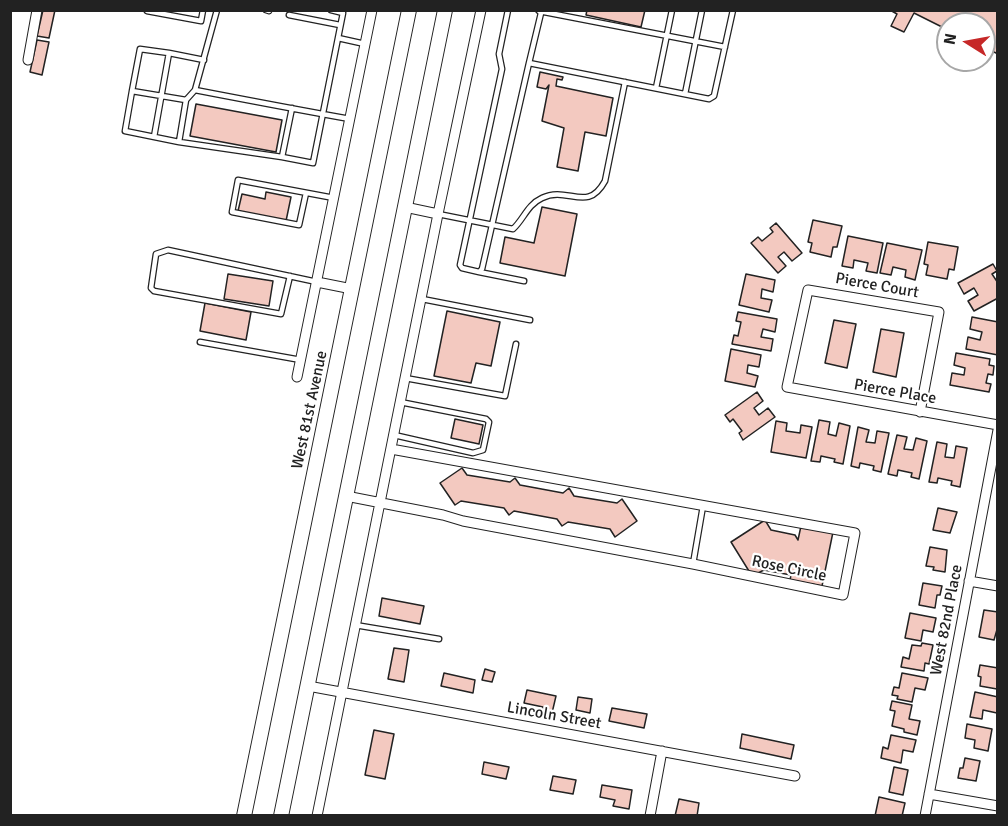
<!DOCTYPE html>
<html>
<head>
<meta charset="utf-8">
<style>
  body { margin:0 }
  #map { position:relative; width:1008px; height:826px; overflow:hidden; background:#fff; font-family:Signika,sans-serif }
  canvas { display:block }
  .frame { position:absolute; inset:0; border:12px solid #222; pointer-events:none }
  .north { position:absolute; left:936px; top:12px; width:60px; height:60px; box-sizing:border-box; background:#fff; border:2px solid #a7a7a7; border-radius:50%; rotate:281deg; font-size:16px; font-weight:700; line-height:24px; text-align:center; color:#222 }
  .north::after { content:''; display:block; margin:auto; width:21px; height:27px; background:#c62828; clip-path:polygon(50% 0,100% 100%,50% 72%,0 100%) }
</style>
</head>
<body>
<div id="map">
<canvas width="1008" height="826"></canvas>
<div class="frame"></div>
<div class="north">N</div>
</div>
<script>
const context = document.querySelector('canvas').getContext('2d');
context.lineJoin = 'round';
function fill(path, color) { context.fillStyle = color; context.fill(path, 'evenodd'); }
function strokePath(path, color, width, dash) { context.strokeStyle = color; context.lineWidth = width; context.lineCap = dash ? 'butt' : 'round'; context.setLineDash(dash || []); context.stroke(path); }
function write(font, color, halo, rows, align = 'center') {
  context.font = font + ' Signika,sans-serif'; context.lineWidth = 4.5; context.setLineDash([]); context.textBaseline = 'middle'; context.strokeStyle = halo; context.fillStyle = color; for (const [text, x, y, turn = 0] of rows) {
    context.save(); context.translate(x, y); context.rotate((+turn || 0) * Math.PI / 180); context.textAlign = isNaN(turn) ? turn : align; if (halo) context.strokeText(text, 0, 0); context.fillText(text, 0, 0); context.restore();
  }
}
const building = new Path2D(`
  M43,10H55L49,38L37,36Z
  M587,10H645L641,27L586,15Z
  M890,10H998V54L984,47V24H948V30L914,13L904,32L891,26L897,14Z
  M37,40L49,42L42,75L30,72Z
  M540,72L563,77L562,80L557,79L556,86L613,98L606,136L585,132L578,171L557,167L564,128L542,121L549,85L546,89L537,87Z
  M196,104L282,120L276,152L190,136Z
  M266,192L291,197L286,221L238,211L242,194L265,199Z
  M542,207L577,214L565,276L500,263L505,237L534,243Z
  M813,220L842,226L837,247H833L831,257L810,252L812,243L808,242Z
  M776,223L802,253L792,261L784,252L778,257L786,266L778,273L751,243L758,237L762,241L773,232L770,228Z
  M848,236L883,243L877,273L866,271L868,263L854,260L853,268L842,266Z
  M928,242L958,247L954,270L949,269L947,279L926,275L928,265L924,264Z
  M887,243L922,250L915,280L905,277L906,270L893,267L891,275L880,273Z
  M993,264L997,271L992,274L998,283V298L974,311L968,301L978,295L974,288L964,294L958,283Z
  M228,274L273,281L269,306L224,299Z
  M746,274L775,280L773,292L762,289L761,298L772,300L769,312L739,305Z
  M205,303L251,312L246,340L200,331Z
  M447,311L500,322L491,366L476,363L471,383L434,376Z
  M738,312L777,319L775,332L763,329L761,337L773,339L771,351L732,344L734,335L738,336L741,322L736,321Z
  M972,317L998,322V355L966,349L968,337L980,340L982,332L970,329Z
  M834,320L856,324L847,368L825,363Z
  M881,329L904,333L896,377L873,372Z
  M731,349L761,355L759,367L748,365L747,373L758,376L755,387L725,381Z
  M956,353L990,359L989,365L994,366L993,375L988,374L986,383L991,384L989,392L950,385L952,373L964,375L965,368L954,365Z
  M757,392L763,401L754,408L759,415L768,408L775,417L743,440L739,433L742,431L733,419L730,422L725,415Z
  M455,419L483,425L479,444L451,438Z
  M819,420L830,422L828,434L836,436L839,423L850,426L843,464L834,462L835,459L821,456L820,462L811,461Z
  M776,421L787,423L786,431L800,433L801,425L812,427L806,458L771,452Z
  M858,427L869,430L866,442L875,443L877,431L889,433L881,472L873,470L874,466L860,463L859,468L851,466Z
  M897,435L907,437L904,449L913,450L916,438L927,441L919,479L911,477L912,473L898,470L897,476L888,474Z
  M937,442L947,444L945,457L954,458L956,446L967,448L960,487L951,485L952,481L938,478L937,483L929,482Z
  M462,468L467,475L510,482L515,478L520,485L563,493L569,488L574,496L617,503L622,499L637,521L615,537L610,529L568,522L562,526L557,519L514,511L509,515L504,508L461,501L455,505L440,483Z
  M938,508L957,512L950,533L933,530Z
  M765,520L771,530L795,535L798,540L801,526L833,532L822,586L790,580L791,575L764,570L752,576L731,542Z
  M930,547L947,550L945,572L933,570L934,567L926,566Z
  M923,583L942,586L940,595H937L935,608L919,605Z
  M382,598L424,606L420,624L379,616Z
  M984,610L998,612V626L994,640L979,637Z
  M910,613L936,618L933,632L923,630L921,641L905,638Z
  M922,643L933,645L929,664L925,663L924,671L901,667L903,657L909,659L912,645L921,646Z
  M394,648L409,650L404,682L388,679Z
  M980,665L998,668L997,689L980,686L981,677L978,676Z
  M485,669L495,672L492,682L482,680Z
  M444,673L475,680L473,693L441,686Z
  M902,673L928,678L925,690L915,688L912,702L897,699L898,696L892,695L894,687L899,688Z
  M527,690L556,696L552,713L543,711V707L524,703Z
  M975,692L998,697L997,713L983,710L982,719L970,717Z
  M578,697L592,699L590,713L576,710Z
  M892,701L912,705L909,719L920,721L917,735L904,732V729L892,726L895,711L890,710Z
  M612,708L647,714L644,728L609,721Z
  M967,724L992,729L988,751L974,748L975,740L965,738Z
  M374,730L394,734L385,779L365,775Z
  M742,734L794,745L791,759L740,748Z
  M891,735L916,740L913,752L903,750L901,763L881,758L883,747L888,749Z
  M965,758L980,761L976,781L958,778L960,768H963Z
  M484,762L509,767L506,779L482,774Z
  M894,767L908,770L903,795L889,792Z
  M553,776L576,780L573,794L550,790Z
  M602,785L632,790L629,809L613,806L615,800L600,797Z
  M879,797L905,803L902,816H875Z
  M679,799L699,803L697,816H675Z`);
fill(building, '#f3c9c0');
strokePath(building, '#222', 1.5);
const lane = new Path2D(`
  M266,10L269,11
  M508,10L499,54L502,69L460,265L462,268L479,272L482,269L529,63
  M538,10L541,13L529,63L709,99L714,96L733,10
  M147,11L201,21L203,10
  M539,11L725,47
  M289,15L340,25
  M338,38L365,44
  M169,53L204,60
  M656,88L672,10
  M195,90L217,10
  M132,91L140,49L169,53L154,137
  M685,94L702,10
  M292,108L282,157L179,142L186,100L195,90C247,100 299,110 350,119
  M179,142L125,131L132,91L186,100
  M282,157L313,163L343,13L331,10
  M306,193L299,225L232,212L238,180L334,198
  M438,214L513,229C524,219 527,205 542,198C568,185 587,214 605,181L625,82
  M479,272L524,281
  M290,276L281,314L154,291L151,288L156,254L168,250L317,282
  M422,299L530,320
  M200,342L301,360
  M405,378L505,396L516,344
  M394,435L473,453L483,450L489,422L486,419L400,402
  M693,564L703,506
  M355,625L439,639`);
const street = new Path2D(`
  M28,60L37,10
  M405,207L438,214
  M317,282L352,289
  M297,377L372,10
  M920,412L939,312L808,290L787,387L998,425
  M346,496L443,515L463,521L693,564L843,595L855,533L391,449
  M969,581L998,586
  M308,686L795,776
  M929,794L998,806
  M317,816L438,214L481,10
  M650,816L662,751
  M925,816L998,430`);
const primary = new Path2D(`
  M244,816L409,10
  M281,816L445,10`);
strokePath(lane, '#222', 7);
strokePath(street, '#222', 11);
strokePath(primary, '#222', 16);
strokePath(lane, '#fff', 4.5);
strokePath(street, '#fff', 9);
strokePath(primary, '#fff', 14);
write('16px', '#222', '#fff', [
  ["Pierce Court",877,286,10],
  ["Pierce Place",895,392,10],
  ["West 81st Avenue",310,410,-78],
  ["Rose Circle",789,569,12],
  ["West 82nd Place",947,620,-79],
  ["Lincoln Street",554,716,10]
]);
</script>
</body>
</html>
